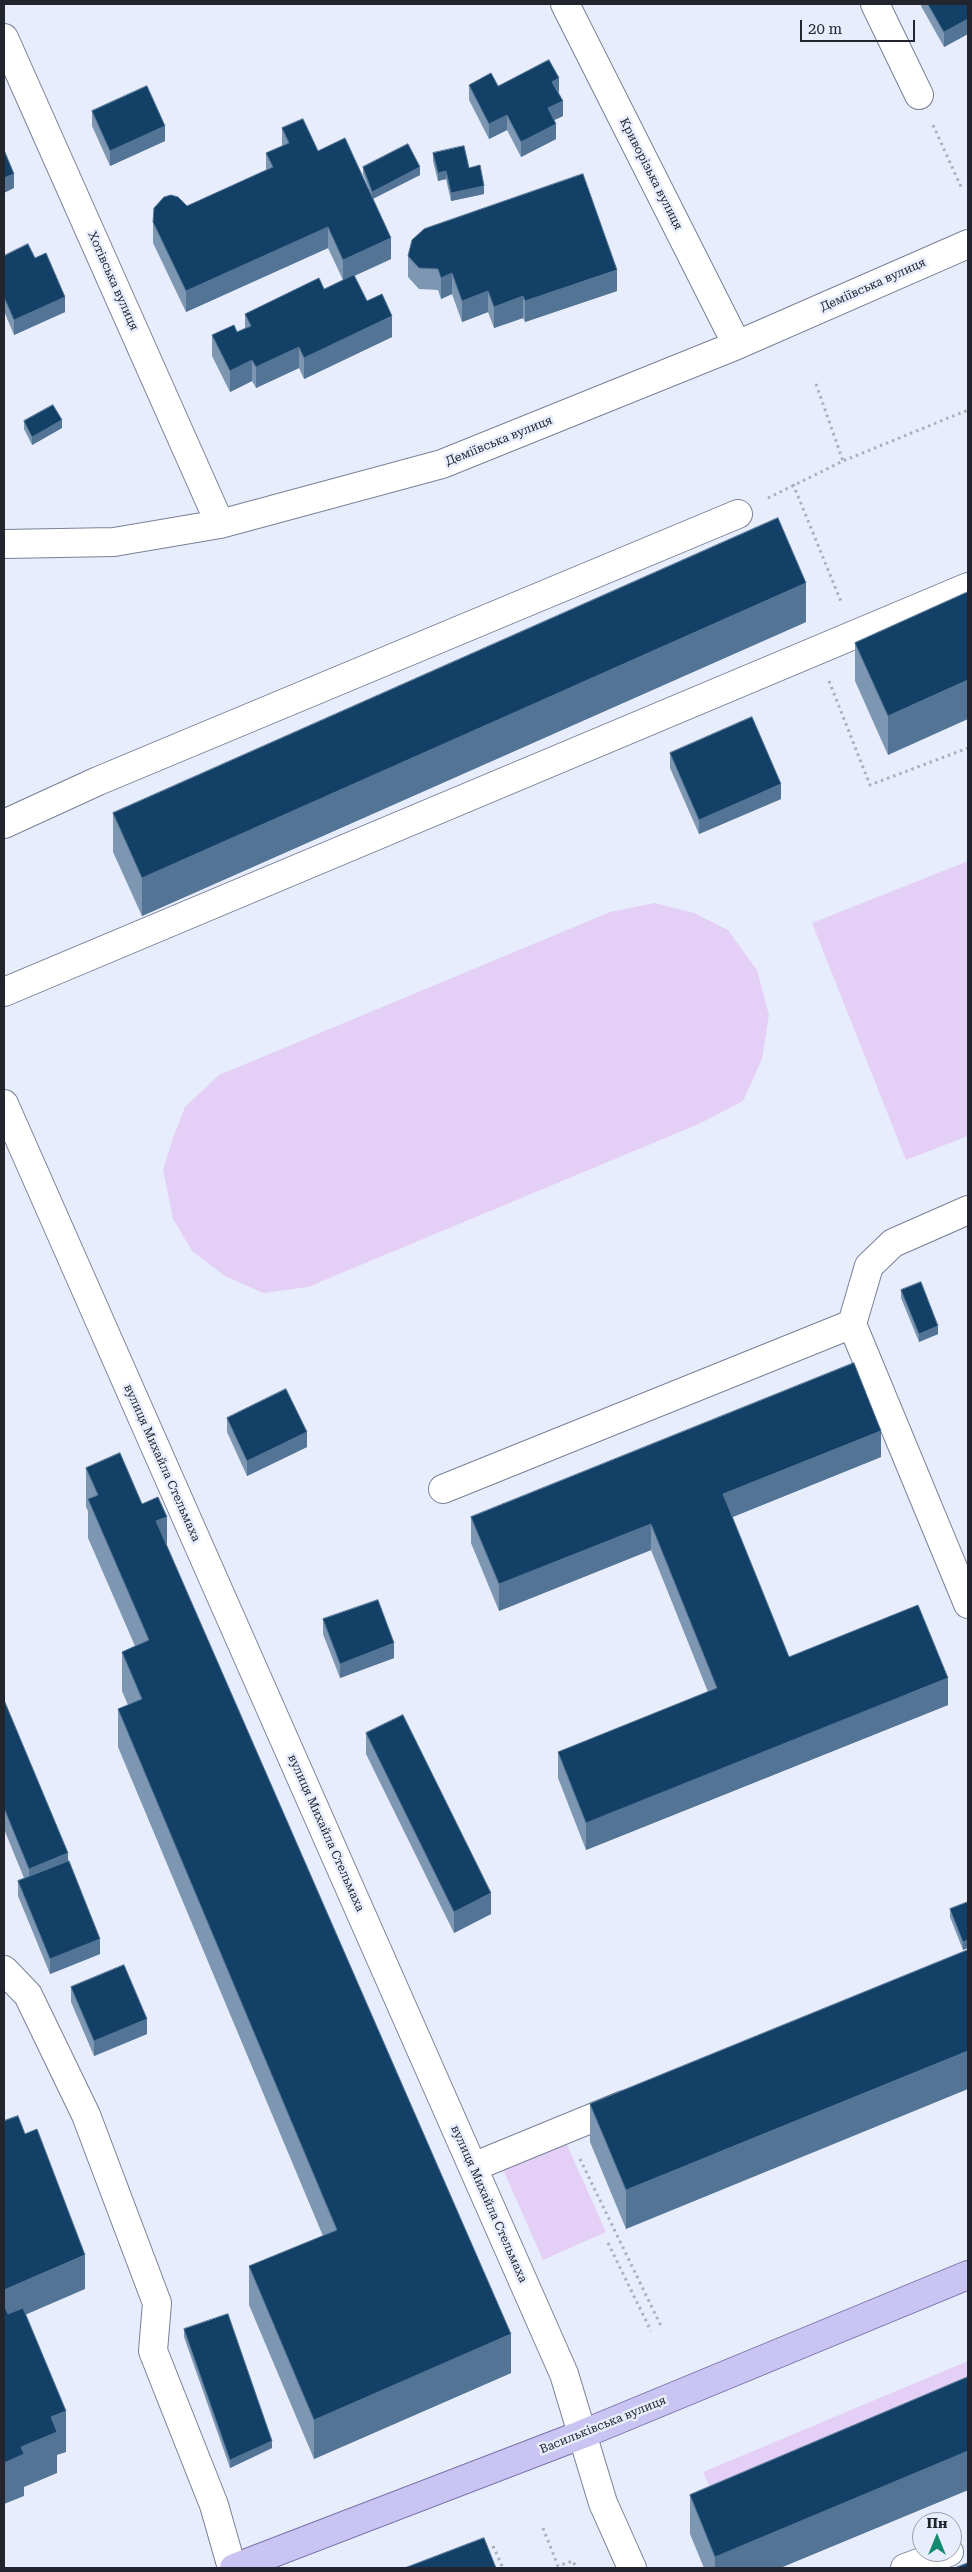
<!DOCTYPE html>
<html>
<head>
<meta charset="utf-8">
<style>
  body { margin:0 }
  #map { position:relative; width:972px; height:2572px; overflow:hidden; background:#e7edfc; font-family:"Roboto Serif",serif }
  canvas { display:block }
  .frame { position:absolute; inset:0; border:5px solid #22252e; pointer-events:none }
  .north { position:absolute; left:912px; top:2512px; width:50px; height:50px; box-sizing:border-box; background:#e7edfc; border:1px solid #989daa; border-radius:50%; rotate:0deg; font-size:14px; font-weight:700; line-height:20px; text-align:center; color:#22252e }
  .north::after { content:''; display:block; margin:auto; width:18px; height:22px; background:#128a6d; clip-path:polygon(50% 0,100% 100%,50% 72%,0 100%) }
  .scale { position:absolute; left:800px; top:20px; width:115px; height:22px; box-sizing:border-box; border:2px solid #22252e; border-top:0; padding-left:6px; font-size:15px; line-height:18px; white-space:nowrap; color:#22252e; -webkit-text-stroke:4px #e7edfc; paint-order:stroke }
</style>
</head>
<body>
<div id="map">
<canvas width="972" height="2572"></canvas>
<div class="frame"></div>
<div class="north">Пн</div>
<div class="scale">20 m</div>
</div>
<script>
const context = document.querySelector('canvas').getContext('2d');
context.lineJoin = 'round';
function fill(path, color) { context.fillStyle = color; context.fill(path, 'evenodd'); }
function strokePath(path, color, width, dash) { context.strokeStyle = color; context.lineWidth = width; context.lineCap = dash ? 'butt' : 'round'; context.setLineDash(dash || []); context.stroke(path); }
function write(font, color, halo, rows, align = 'center') {
  context.font = font + ' "Roboto Serif",serif'; context.lineWidth = 5; context.setLineDash([]); context.textBaseline = 'middle'; context.strokeStyle = halo; context.fillStyle = color; for (const [text, x, y, turn = 0] of rows) {
    context.save(); context.translate(x, y); context.rotate((+turn || 0) * Math.PI / 180); context.textAlign = isNaN(turn) ? turn : align; if (halo) context.strokeText(text, 0, 0); context.fillText(text, 0, 0); context.restore();
  }
}
fill(new Path2D(`
  M968,861V1136L906,1160L812,923Z
  M655,903L694,913L728,930L757,970L769,1015L762,1059L743,1101L699,1124L308,1287L263,1293L225,1276L192,1251L173,1219L163,1170L173,1138L185,1107L219,1075L610,912Z
  M564,2138L606,2232L543,2260L501,2165Z
  M968,2361V2407L720,2512L703,2472Z`), '#e4d0f7');
const minor = new Path2D(`
  M565,4L737,345
  M875,4L919,95
  M4,38L220,524
  M4,544L114,542L220,524L442,464L737,345L968,244
  M4,824L98,781L738,514
  M4,992L968,587
  M4,1104L564,2374L603,2503L632,2568
  M968,1210L893,1243L869,1266L852,1324L968,1604
  M443,1489L852,1324
  M4,1970L28,1995L86,2115L157,2303L153,2351L214,2505L232,2568
  M473,2167L624,2105
  M905,2568L949,2552`);
const major = new Path2D(`
  M234,2568L583,2434L968,2275`);
strokePath(minor, '#788196', 30);
strokePath(major, '#7873a9', 30);
strokePath(new Path2D(`
  M933,125L962,189
  M816,384L843,461
  M793,484L842,604
  M768,498L843,461L968,410
  M829,681L870,785L968,748
  M580,2159L662,2328
  M608,2243L651,2331
  M543,2528L558,2566L573,2561L576,2568
  M493,2546L503,2568`), '#aaafbc', 3, [2.5, 4]);
strokePath(minor, '#fff', 28);
strokePath(major, '#cac4f3', 28);
fill(new Path2D(`
  M921,4H968V34L944,47L921,6Z
  M469,85L498,86L559,93L563,116L554,120L556,139L521,157L507,130L489,139L469,100Z
  M92,111L165,141L110,166L92,126Z
  M282,128L318,151L369,189L363,174V167L420,175L373,199L391,259L354,276L367,301L392,337L304,379L299,368L256,388L252,381L230,392L212,356V335L237,332L245,328V314L324,289L343,280L328,248L186,312L153,243V222L266,170V153L282,146Z
  M433,153L469,168L484,194L451,201L446,179L438,181L433,161Z
  M4,256L35,258L65,312L14,335L4,311Z
  M408,256L617,291L525,322L523,318L494,328L488,312L462,322L452,294L441,299L438,290L419,289L408,277Z
  M24,421L62,428L32,445L24,429Z
  M968,592L888,755L855,681V643Z
  M806,622L142,916L113,852V813Z
  M670,753L781,799L699,834L670,768Z
  M901,1290L938,1334L919,1342L901,1298Z
  M227,1418L307,1447L247,1476L227,1432Z
  M881,1457L732,1517L789,1657L948,1705L586,1850L558,1778V1752L708,1692L651,1550L499,1611L471,1543V1517Z
  M86,1468L142,1504L167,1546L511,2373L314,2459L249,2305V2266L323,2236L118,1747V1709L128,1705L122,1691V1652L135,1646L88,1538V1511L86,1507Z
  M323,1619L394,1658L340,1678L323,1634Z
  M4,1700L68,1861L100,1954L50,1974L18,1896V1881L24,1878L4,1829Z
  M366,1733L491,1914L454,1933L366,1754Z
  M968,1902L963,1950L950,1917V1909Z
  M968,1950L626,2229L590,2142V2104Z
  M71,1987L147,2034L94,2056L71,2002Z
  M184,2329L272,2448L230,2468L184,2337Z
  M968,2377V2490L780,2568H704L690,2534V2495Z`), '#7d96b2');
fill(new Path2D(`
  M968,19V34L944,47V32Z
  M559,78V93L552,82Z
  M563,101V116L548,123V108Z
  M507,115V130L489,139V124Z
  M556,124V139L521,157V142Z
  M165,126V141L110,166V151Z
  M420,167V175L372,199V192Z
  M446,171V179L438,181V173Z
  M14,174V188L4,193V178Z
  M484,186V194L451,201V193Z
  M328,227V248L186,312V291Z
  M391,238V259L343,281V260Z
  M617,270V291L525,322V301Z
  M452,273V294L441,299V278Z
  M488,291V312L462,322V301Z
  M523,296V318L494,328V307Z
  M65,297V312L14,335V320Z
  M392,316V337L304,379V358Z
  M299,347V368L256,388V367Z
  M252,360V381L230,392V371Z
  M62,420V428L32,445V437Z
  M806,583V622L142,916V878Z
  M968,680V719L888,755V716Z
  M781,784V799L699,834V820Z
  M938,1326V1334L919,1342V1334Z
  M881,1431V1457L723,1521V1494Z
  M307,1432V1447L247,1476V1461Z
  M167,1517V1555L156,1521Z
  M651,1524V1550L499,1611V1584Z
  M394,1643V1658L340,1678V1664Z
  M948,1678V1705L586,1850V1823Z
  M68,1853V1874L29,1890V1869Z
  M491,1893V1914L454,1933V1912Z
  M100,1939V1954L50,1974V1959Z
  M968,1940V1948L963,1950V1942Z
  M147,2019V2034L94,2056V2041Z
  M968,2051V2089L626,2229V2190Z
  M85,2255V2289L4,2324V2290Z
  M511,2334V2373L314,2459V2420Z
  M66,2411V2452L57,2455V2473L24,2487V2496L4,2504V2463L21,2447L51,2417Z
  M272,2441V2448L230,2468V2460Z
  M968,2451V2490L780,2568H715V2557Z`), '#537494');
const building = new Path2D(`
  M928,4H968V19L944,32Z
  M549,60L559,78L552,82L563,101L548,108L556,124L521,142L507,115L489,124L469,85L491,73L498,86Z
  M147,86L165,126L110,151L92,111Z
  M303,119L318,151L345,138L391,238L343,260L328,227L186,291L153,222L154,208L164,197L171,195L178,197L187,206L273,167L266,153L289,143L282,128Z
  M408,144L420,167L372,192L363,167Z
  M464,146L469,168L480,165L484,186L451,193L446,171L438,173L433,153Z
  M4,150L14,174L4,178Z
  M583,174L617,270L525,301L523,296L494,307L488,291L462,301L452,273L441,278L438,269L419,268L408,256L412,240L424,229Z
  M28,244L35,258L46,253L65,297L14,320L4,297V256Z
  M354,275L367,301L382,294L392,316L304,358L299,347L256,367L252,360L230,371L212,335L234,325L237,332L251,326L245,314L319,278L324,289Z
  M53,405L62,420L32,437L24,421Z
  M778,518L806,583L142,878L113,813Z
  M968,592V680L888,716L855,643Z
  M752,717L781,784L699,820L670,753Z
  M921,1282L938,1326L919,1334L901,1290Z
  M854,1363L881,1431L723,1494L789,1657L918,1605L948,1678L586,1823L558,1752L717,1688L651,1524L499,1584L471,1517Z
  M286,1389L307,1432L247,1461L227,1418Z
  M120,1453L142,1504L158,1497L167,1517L156,1521L511,2334L314,2420L249,2266L337,2230L118,1709L142,1699L122,1652L149,1640L88,1499L98,1495L86,1468Z
  M378,1600L394,1643L340,1664L323,1619Z
  M4,1700L68,1853L29,1869L4,1808Z
  M403,1715L491,1893L454,1912L366,1733Z
  M69,1861L100,1939L50,1959L18,1881Z
  M968,1902V1940L963,1942L950,1909Z
  M968,1950V2051L626,2190L590,2104Z
  M124,1965L147,2019L94,2041L71,1987Z
  M18,2116L25,2134L37,2129L85,2255L4,2290V2121Z
  M4,2305L8,2314L23,2308L66,2411L51,2417L57,2432L21,2447L24,2454L4,2463Z
  M228,2314L272,2441L230,2460L184,2329Z
  M968,2377V2451L715,2557L690,2495Z
  M484,2538L496,2568H405Z
  M968,2563V2568H955Z`);
fill(building, '#134067');
strokePath(building, '#537494', 1);
write('12px', '#22252e', '#e7edfc', [
  ["Криворізька вулиця",651,174,63],
  ["Хотівська вулиця",113,281,66],
  ["Деміївська вулиця",873,285,-24],
  ["Деміївська вулиця",499,441,-22],
  ["вулиця Михайла Стельмаха",162,1463,66],
  ["вулиця Михайла Стельмаха",326,1833,66],
  ["вулиця Михайла Стельмаха",489,2204,66],
  ["Васильківська вулиця",603,2425,-22]
]);
</script>
</body>
</html>
